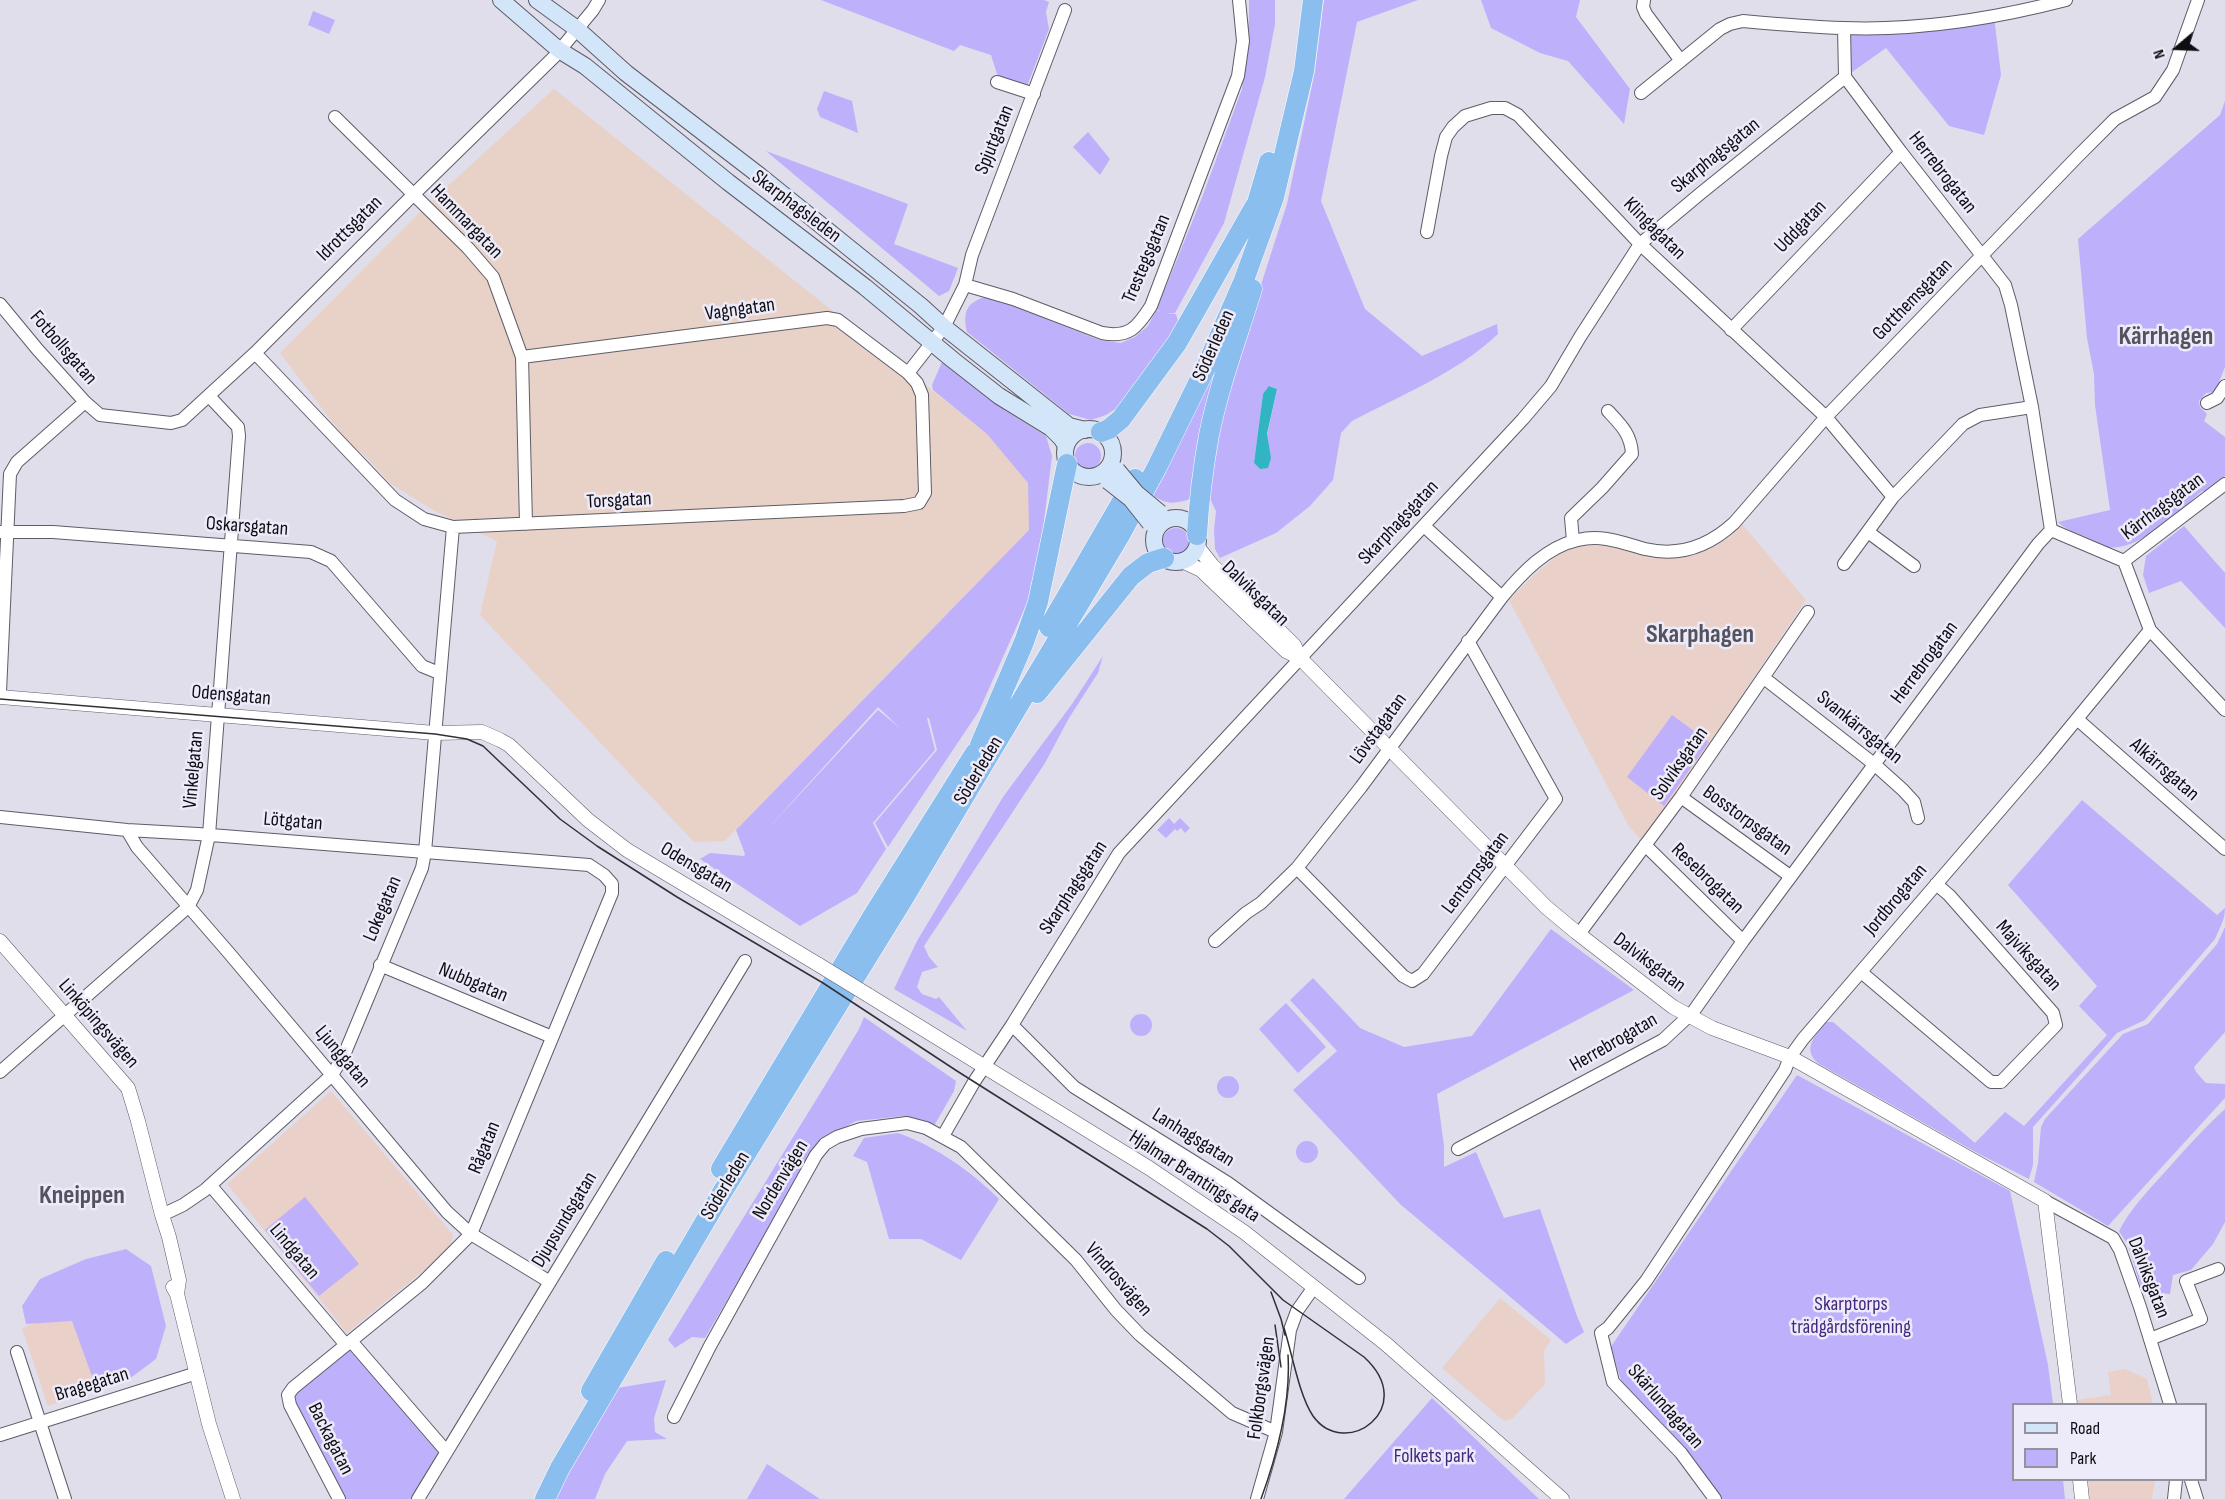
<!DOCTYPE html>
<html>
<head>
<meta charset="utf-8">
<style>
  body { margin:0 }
  #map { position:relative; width:2225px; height:1499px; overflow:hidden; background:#e0deeb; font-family:"Sofia Sans Condensed",sans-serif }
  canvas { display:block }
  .legend { position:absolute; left:2012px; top:1403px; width:195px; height:78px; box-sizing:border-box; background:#edebf9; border:2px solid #94939d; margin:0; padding:8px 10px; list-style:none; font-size:18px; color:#0e0e12 }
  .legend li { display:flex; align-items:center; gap:12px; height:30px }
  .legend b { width:30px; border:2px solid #94939d }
  .north { position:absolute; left:2147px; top:18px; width:60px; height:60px; -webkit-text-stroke:4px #edebf9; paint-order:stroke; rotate:251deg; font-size:16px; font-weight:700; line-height:24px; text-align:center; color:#0e0e12 }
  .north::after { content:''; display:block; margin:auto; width:21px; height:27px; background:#0e0e12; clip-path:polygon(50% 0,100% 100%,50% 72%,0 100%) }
</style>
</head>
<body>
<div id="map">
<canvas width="2225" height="1499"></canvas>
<ul class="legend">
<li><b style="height:8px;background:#d3e6f9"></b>Road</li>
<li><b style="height:16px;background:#bfb0fc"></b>Park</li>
</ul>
<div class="north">N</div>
</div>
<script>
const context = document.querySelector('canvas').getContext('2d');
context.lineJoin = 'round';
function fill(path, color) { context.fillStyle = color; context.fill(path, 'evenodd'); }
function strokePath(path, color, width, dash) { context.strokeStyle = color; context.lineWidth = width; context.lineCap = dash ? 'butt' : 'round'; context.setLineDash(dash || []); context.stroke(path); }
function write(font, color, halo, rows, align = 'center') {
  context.font = font + ' "Sofia Sans Condensed",sans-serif'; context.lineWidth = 5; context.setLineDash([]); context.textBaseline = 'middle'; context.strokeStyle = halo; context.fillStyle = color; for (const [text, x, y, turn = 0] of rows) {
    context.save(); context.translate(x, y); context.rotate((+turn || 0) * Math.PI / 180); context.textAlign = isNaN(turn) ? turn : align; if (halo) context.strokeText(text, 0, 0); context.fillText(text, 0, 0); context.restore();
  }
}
fill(new Path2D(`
  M554,89L987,434L1029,483V530L725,841L694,842L480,615L497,541L435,511L391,484L363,454L353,447L343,436L280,353L427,205Z`), '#e8d1c6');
fill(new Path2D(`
  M1742,524L1806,600L1746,689L1715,743L1642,841L1628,825L1509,600L1536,573L1562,552L1582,546H1606L1638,554L1666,557L1695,555L1714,547L1731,536Z
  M331,1091L453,1235L450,1249L347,1333L227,1184Z
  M1500,1298L1551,1340L1544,1351L1545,1384L1512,1419L1504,1421L1442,1368Z
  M75,1308L103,1388L48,1406L22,1328Z
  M2125,1369L2147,1379L2153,1404H2078L2077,1400L2111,1395L2108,1372Z
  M2088,1480H2155L2152,1499H2090Z`), '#e9d0c9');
fill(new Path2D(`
  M821,0H1044L1049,2L1046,12L1049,29L1026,89L998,77L991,55L960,45L954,51Z
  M1249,0H1275V24L1265,77L1224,223L1175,313L1165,314H1176L1179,325L1120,406L1106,415L1091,420L1069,414L967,332C962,310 968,301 989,296L1099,340L1121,343L1135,337L1148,326L1156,310L1160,312L1157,309L1203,195L1242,89L1249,18Z
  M1324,0H1418L1357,22L1321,201L1365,309L1422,356L1497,324L1498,334C1457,373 1401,395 1352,421L1341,433L1333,480L1310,506L1276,533L1220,558L1215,549L1214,530L1216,511L1207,493L1214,447L1230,381L1287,204L1315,71ZM1270,386L1277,389L1260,469L1254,463L1263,394Z
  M1481,0H1580L1576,17L1630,89L1624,124L1568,61L1540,53L1491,28Z
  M313,11L335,20L329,34L308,25Z
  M1994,16L2001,75L1984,135L1949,126L1886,48L1845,77L1844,28Z
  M824,91L852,101L858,133L820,117L817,109Z
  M2225,101V367L2215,392L2206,393L2199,401L2200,407L2207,414L2204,421L2225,437V476L2207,492L2202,491C2182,509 2137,553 2108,547C2101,545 2093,540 2086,537C2076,533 2066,530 2058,522L2110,510L2095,405L2094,374L2087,338L2078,239L2220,115Z
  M1088,132L1110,159L1100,175L1073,147Z
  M766,151L908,204L894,244L958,268L949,291L939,296Z
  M1217,356L1222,359L1191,499C1173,504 1168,505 1152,495Z
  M942,362L1006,411L1046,436L1052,456L1042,538L1027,603L979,711L888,847L875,823L937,750L929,718H927L935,750L873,823L886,849L857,893L800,926L700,859L710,853L744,856L745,854L736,830L1029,530L1028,483L987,434L933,390L932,385ZM878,707L900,728L878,710L763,834Z
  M1075 456a13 13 0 1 1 26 0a13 13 0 1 1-26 0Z
  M2184,526L2225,573V628L2181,581L2149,593L2143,575L2146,556Z
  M1163 541a13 13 0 1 1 26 0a13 13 0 1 1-26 0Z
  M1103,656L1098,673L1069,718L1045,763L924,946L929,957L938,967L922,972L917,987L922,994L936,999L939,997L967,1031L894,989L917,941L1003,797L1072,704Z
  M1672,715L1709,742L1664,806L1627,777Z
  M2082,800L2217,915L2225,908C2225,920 2220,927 2215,939L2145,1020L2117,1033L2033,1127V1165L2029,1179L1979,1154L1819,1064C1801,1049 1815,1036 1826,1022H1833L1975,1143L2005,1112L2024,1126L2107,1035L2079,1006L2097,986L2008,885Z
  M1169,818L1174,824L1180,818L1190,828L1185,833L1181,828L1177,831L1175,829L1166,838L1157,830Z
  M2225,927V1032L2194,1067L2196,1072L2206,1083L2225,1084V1098L2108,1226L2034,1182L2038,1163L2041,1127L2045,1119L2123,1034L2148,1024L2217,944Z
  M1551,929L1634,990L1437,1094L1444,1146V1167L1476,1152L1504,1218L1540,1209L1577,1316L1584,1332L1566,1344L1400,1204L1293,1090L1337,1051L1290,1000L1313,978L1360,1028L1404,1047L1472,1036Z
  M1286,1003L1326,1047L1298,1073L1259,1029Z
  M1130 1025a11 11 0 1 1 22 0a11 11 0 1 1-22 0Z
  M864,1017L956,1081L954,1091L934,1126L922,1120L904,1116L856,1121L819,1142L705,1338L692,1337L675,1348L668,1340L832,1074L859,1029Z
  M1797,1075L2010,1191L2048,1365L2053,1404H2014V1480H2063L2065,1499H1720L1706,1478L1622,1383L1610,1348Z
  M1217 1087a11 11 0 1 1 22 0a11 11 0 1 1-22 0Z
  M2225,1109V1222L2213,1244L2191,1270L2173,1275L2170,1294L2142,1291L2128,1245L2119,1231C2130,1209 2148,1191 2164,1173C2184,1151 2203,1129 2225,1109Z
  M898,1133C935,1146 971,1171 999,1199L961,1260L921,1239H889L867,1162L853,1156L864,1138Z
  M1296 1152a11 11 0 1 1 22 0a11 11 0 1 1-22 0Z
  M305,1197L359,1264L319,1296L265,1230Z
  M126,1249L151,1266L166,1326L156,1359L129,1379L106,1385L93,1379L72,1321L26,1324L22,1306L40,1279L86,1259Z
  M350,1348L440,1452L412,1499H345L290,1399Z
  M666,1380L654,1418L655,1432L667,1439L627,1441L605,1474L595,1499H554L575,1457L617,1388Z
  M1432,1398L1539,1499H1344Z
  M767,1464L820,1499H747Z`), '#bfb0fc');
fill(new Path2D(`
  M1269,386L1277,389L1267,434L1271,458L1268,468L1260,469L1254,463L1263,394Z`), '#32b5c3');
const minor = new Path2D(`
  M1644,0L1643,7L1646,14L1681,61
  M1844,28L1845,77
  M997,82L1034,94
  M1641,93L1720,29L1730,24L1743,21C1776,24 1810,27 1843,28C1919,31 1993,19 2066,0
  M335,117L468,248L493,277L522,357L526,524
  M1427,232L1441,156L1446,137L1453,127L1465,116L1491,108H1505L1518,115L1640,244L1826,417L1893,497
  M965,285L972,255L1065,10
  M0,304L38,350L85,402L100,415L171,423L182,420L255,353L413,195L555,56L593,10L599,0
  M1731,330L1901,152
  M255,353L395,500L424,519L453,527L904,506L919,503L925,493L922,395L917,383L908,373
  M522,357L827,318L838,320L908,373L944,327L965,285L1013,299L1102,333C1129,338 1137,328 1151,306L1238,76L1243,41L1239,0
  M2207,403L2217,398L2225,386
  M1424,526L1502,597
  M2051,530L2124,561L2150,630L2225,710
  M0,532H53L311,552L331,561L422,666L439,673
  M1868,532L1914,566
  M1573,541L1571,518L1602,488L1632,454C1631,434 1621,425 1608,411
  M2124,561L2225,484
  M1844,564L1893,497L1963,424L1980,415L2032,407
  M1764,678L1874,764L1903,790L1914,802L1918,818
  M0,692L10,474L17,462L85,402
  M2077,719L2225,849
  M1681,797L1790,876
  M0,817L127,830L198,834L589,865L604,875L612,884V893L471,1234L422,1283L293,1388L288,1395L290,1405L339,1499
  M127,830L137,847L229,953L447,1212L471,1234L550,1282
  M1645,845L1743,941
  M1297,868L1403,976L1412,981L1423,974L1556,799L1468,641
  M1579,934L1681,797L1808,612
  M1215,941L1246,913L1261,903L1297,868L1361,787L1502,597C1522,573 1546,547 1578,540C1602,534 1623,543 1645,549C1679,557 1709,546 1734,523L1826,417L2078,156L2115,119L2155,97L2173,70L2198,0
  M380,965L552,1037
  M1861,972L1991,1082H2001L2056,1025L2053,1013L1949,895L1936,884
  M1012,1025L1074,1087L1228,1183L1359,1278
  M0,1072L188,907L197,890L209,835L239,436L238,427L209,396
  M943,1136L974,1082L1012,1025L1119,853L1523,419L1551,386L1580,337L1640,244L1701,193L1845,77
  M1458,1149L1663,1040L1693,1012L1743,941L2038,544L2051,530L2032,407L2011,305L2005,285L1901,152L1845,77
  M211,1186L346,1345
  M2045,1201L2113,1238L2120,1250L2140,1307L2170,1404
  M162,1215L183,1205L205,1190L332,1075L344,1055L422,868L425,852L453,527
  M2150,1339L2201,1319L2186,1281L2218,1269
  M351,1341L446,1451
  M17,1352L65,1499
  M674,1417L710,1346L816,1155L825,1144L837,1137L861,1129L907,1123L926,1128L961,1147L1076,1260L1116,1310L1140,1335L1232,1413L1276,1432
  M0,1435L197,1373
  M2191,1480L2197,1499
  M418,1499L745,961
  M1257,1499L1276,1432L1290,1330L1297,1311L1314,1287
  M1715,1499L1681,1453L1613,1382L1601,1333L1608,1328L1646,1281L1785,1070L1790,1057L1803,1039L2044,759L2150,630
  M2174,1499L2176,1480`);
const tertiary = new Path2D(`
  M1197,546L1212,565L1294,645L1300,658
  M1182,561L1201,570L1286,651L1300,658L1546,907L1576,932L1673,1007L1712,1028L1790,1057L2045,1201L2070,1404
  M0,697L435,733L482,732L500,740L509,745L588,820L627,850L819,965
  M0,941L128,1088L138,1121L162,1215L169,1237L179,1280L177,1294
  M868,995L1149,1168L1244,1232L1386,1344L1562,1499
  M173,1287L177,1294L209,1424L233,1499
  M2080,1480L2082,1499`);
const secondary = new Path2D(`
  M501,0L559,50L585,66L728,182L865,287L953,360L999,396L1051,428L1062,439L1066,446
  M537,0L577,29L626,73L760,176L921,306L944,327L1069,426L1085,430
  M1065 453a24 24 0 1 1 48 0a24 24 0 1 1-48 0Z
  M1154 540a22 22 0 1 1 44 0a22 22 0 1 1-44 0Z`);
const trunk = new Path2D(`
  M1252,220L1269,162
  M1101,432L1109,429L1121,419L1177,343L1255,206
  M1197,535C1199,501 1203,468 1209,435C1219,385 1237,338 1252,289
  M1049,627L1135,479
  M1037,693L1131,576L1148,563L1164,558
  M980,745L1024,642L1038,602L1067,464
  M721,1169L874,914L975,753
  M591,1391L666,1261
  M545,1499L560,1468L723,1191L902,901L1119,537L1157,467L1207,365L1244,280L1274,197L1304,71L1313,0`);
strokePath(minor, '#5e5c67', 14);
strokePath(tertiary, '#5e5c67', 15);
strokePath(secondary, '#5e5c67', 18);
strokePath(trunk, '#fff', 21);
strokePath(minor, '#fff', 12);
strokePath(tertiary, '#fff', 14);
strokePath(secondary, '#d3e6f9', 16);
strokePath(trunk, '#8abeef', 20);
strokePath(new Path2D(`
  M0,699L435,734L467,739L483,746L560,819L597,846L677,897L823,983L957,1071L1207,1229L1229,1246L1283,1300L1364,1357C1420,1408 1345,1461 1313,1416C1299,1395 1292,1353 1284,1328
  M1271,1292L1281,1319L1285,1335
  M1275,1325L1281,1367
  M1261,1499C1277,1455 1291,1403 1288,1355`), '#313036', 1.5);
const tertiaryBridge = new Path2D(`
  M819,965L868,995`);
const secondaryBridge = new Path2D(`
  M1117,470L1137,494L1160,513
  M1108,481L1131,499L1150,523`);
strokePath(tertiaryBridge, '#5e5c67', 15, []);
strokePath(secondaryBridge, '#5e5c67', 18, []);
strokePath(tertiaryBridge, '#fff', 14);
strokePath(secondaryBridge, '#d3e6f9', 16);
write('20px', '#0e0e12', '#edebf9', [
  ["Spjutgatan",995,140,-68],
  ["Skarphagsgatan",1716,156,-39],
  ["Herrebrogatan",1942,173,52],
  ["Skarphagsleden",796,207,37],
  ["Hammargatan",466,222,46],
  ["Uddgatan",1801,227,-46],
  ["Idrottsgatan",350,229,-45],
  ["Klingagatan",1654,229,45],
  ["Trestegsgatan",1147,259,-67],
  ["Gotthemsgatan",1913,300,-46],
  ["Vagngatan",740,310,-8],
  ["Söderleden",1214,346,-66],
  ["Fotbollsgatan",63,348,49],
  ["Torsgatan",619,501,-3],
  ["Kärrhagsgatan",2163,507,-37],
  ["Skarphagsgatan",1399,523,-47],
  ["Oskarsgatan",247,527,4],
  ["Dalviksgatan",1255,594,44],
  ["Herrebrogatan",1925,663,-53],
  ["Odensgatan",231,696,5],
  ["Svankärrsgatan",1859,728,39],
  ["Lövstagatan",1379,729,-54],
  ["Solviksgatan",1680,764,-55],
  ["Vinkelgatan",194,770,-85],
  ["Alkärrsgatan",2164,770,41],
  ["Söderleden",979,771,-59],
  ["Bosstorpsgatan",1747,821,36],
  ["Lötgatan",293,822,5],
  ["Odensgatan",696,868,31],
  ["Lentorpsgatan",1476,873,-53],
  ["Resebrogatan",1707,879,44],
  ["Skarphagsgatan",1074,888,-57],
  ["Jordbrogatan",1896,900,-50],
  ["Lokegatan",383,909,-67],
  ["Majviksgatan",2028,956,48],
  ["Dalviksgatan",1649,963,37],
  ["Nubbgatan",473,983,23],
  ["Linköpingsvägen",98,1024,49],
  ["Herrebrogatan",1614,1043,-30],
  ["Ljunggatan",342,1057,50],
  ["Lanhagsgatan",1193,1138,32],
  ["Rågatan",485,1148,-68],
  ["Hjalmar Brantings gata",1194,1177,33],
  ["Nordenvägen",781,1180,-59],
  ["Söderleden",726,1186,-59],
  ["Djupsundsgatan",565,1220,-59],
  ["Lindgatan",294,1252,50],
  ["Dalviksgatan",2148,1278,69],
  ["Vindrosvägen",1118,1280,49],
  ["Bragegatan",92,1385,-17],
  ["Folkborgsvägen",1262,1388,-82],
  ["Skärlundagatan",1665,1407,49],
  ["Backagatan",330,1439,63]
]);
write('20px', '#43277f', '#edebf9', [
  ["Skarptorps",1851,1305],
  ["trädgårdsförening",1851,1328],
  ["Folkets park",1434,1457]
]);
write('bold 26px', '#54525d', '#edebf9', [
  ["Kärrhagen",2166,337],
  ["Skarphagen",1700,635],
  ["Kneippen",82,1196]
]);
</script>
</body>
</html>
